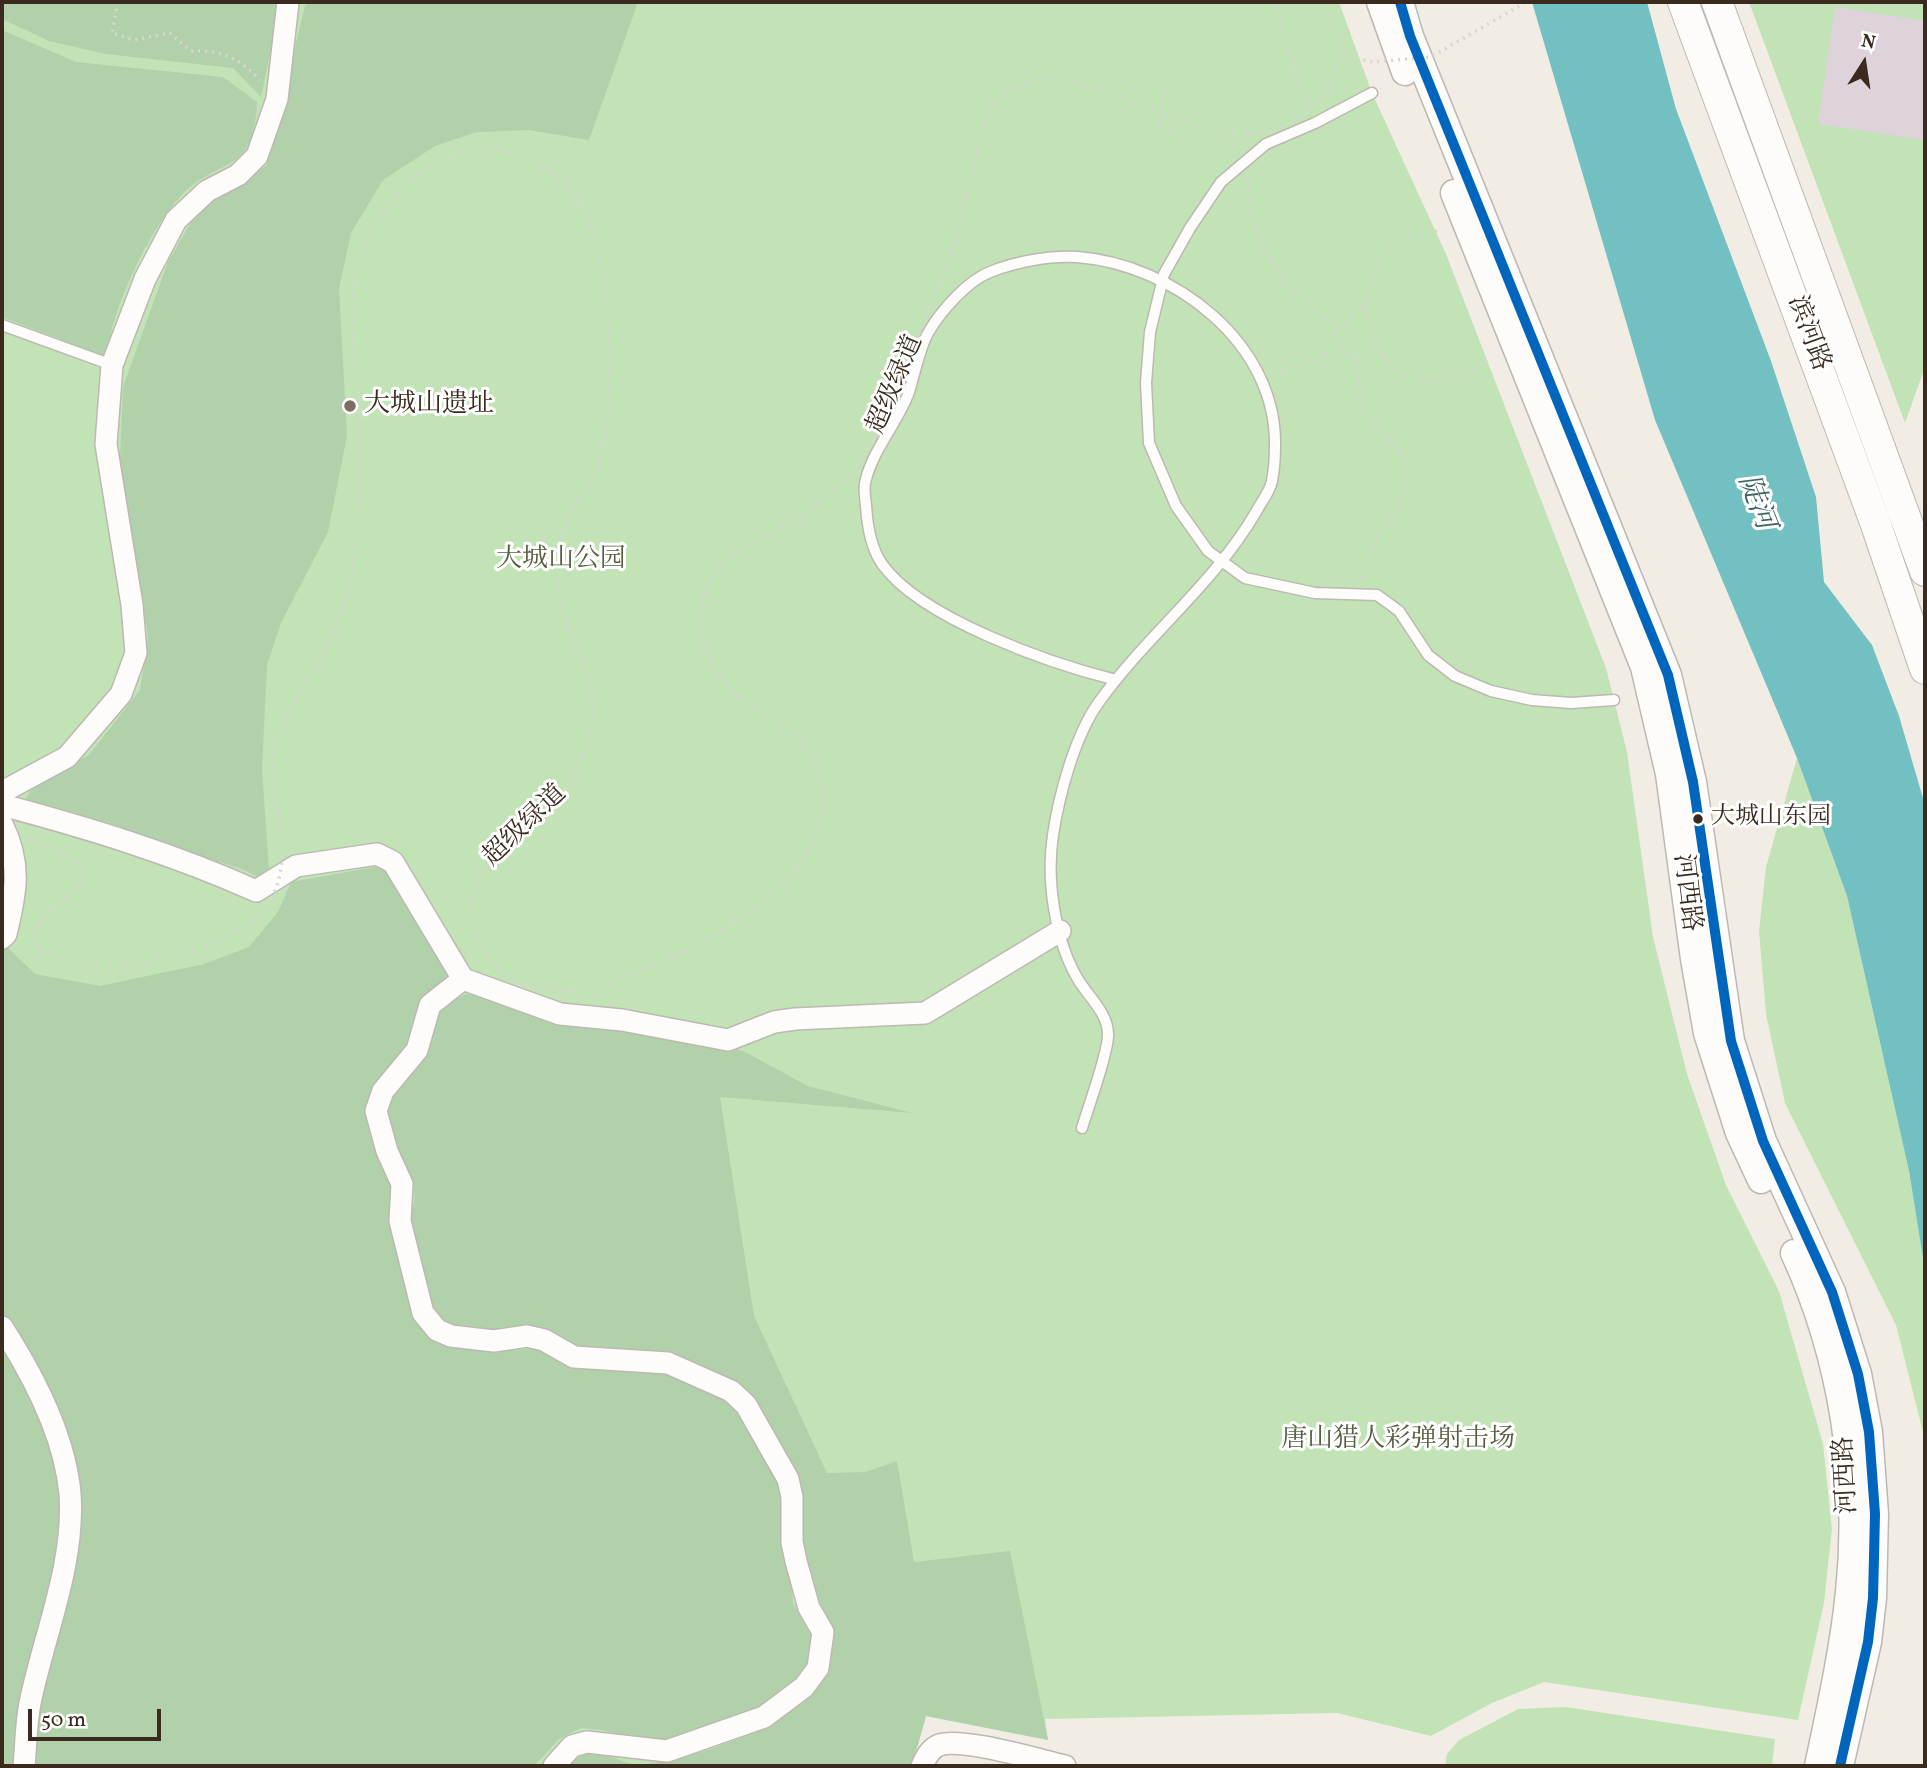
<!DOCTYPE html>
<html>
<head>
<meta charset="utf-8">
<style>
  body { margin:0 }
  #map { position:relative; width:1927px; height:1768px; overflow:hidden; background:#f2ede4; font-family:Vollkorn,serif }
  canvas { display:block }
  .frame { position:absolute; inset:0; border:4px solid #3b2a1e; pointer-events:none }
  .north { position:absolute; left:1829px; top:28px; width:70px; height:70px; -webkit-text-stroke:5px #fff; paint-order:stroke; rotate:12deg; font-size:19px; font-weight:700; line-height:28px; text-align:center; color:#3b2a1e }
  .north::after { content:''; display:block; margin:auto; width:24px; height:32px; background:#3b2a1e; clip-path:polygon(50% 0,100% 100%,50% 72%,0 100%) }
  .scale { position:absolute; left:28px; top:1709px; width:133px; height:32px; box-sizing:border-box; border:4px solid #3b2a1e; border-top:0; padding-left:9px; font-size:21px; line-height:24px; white-space:nowrap; color:#3b2a1e; -webkit-text-stroke:5px #fff; paint-order:stroke }
</style>
</head>
<body>
<div id="map">
<canvas width="1927" height="1768"></canvas>
<div class="frame"></div>
<div class="north">N</div>
<div class="scale">50 m</div>
</div>
<script>
const context = document.querySelector('canvas').getContext('2d');
context.lineJoin = 'round';
function fill(path, color) { context.fillStyle = color; context.fill(path, 'evenodd'); }
function strokePath(path, color, width, dash) { context.strokeStyle = color; context.lineWidth = width; context.lineCap = dash ? 'butt' : 'round'; context.setLineDash(dash || []); context.stroke(path); }
function write(font, color, halo, rows, align = 'center') {
  context.font = font + ' Vollkorn,"Noto Serif SC",serif'; context.lineWidth = 6; context.setLineDash([]); context.textBaseline = 'middle'; context.strokeStyle = halo; context.fillStyle = color; for (const [text, x, y, turn = 0] of rows) {
    context.save(); context.translate(x, y); context.rotate((+turn || 0) * Math.PI / 180); context.textAlign = isNaN(turn) ? turn : align; if (halo) context.strokeText(text, 0, 0); context.fillText(text, 0, 0); context.restore();
  }
}
fill(new Path2D(`
  M2,2H1339L1372,93L1446,254L1606,668L1627,752L1653,937L1687,1074L1726,1185L1779,1291L1823,1444L1832,1529L1824,1603L1798,1720L1544,1682L1492,1703L1431,1736L1337,1713L1045,1719L1048,1740L926,1716L912,1766H2Z
  M1749,2H1925V367L1905,423Z
  M1797,758L1847,896L1909,1171L1925,1271V1440L1896,1325L1785,1103L1766,1014L1759,931L1766,867Z
  M1566,1707L1775,1739L1772,1766H1445L1447,1754L1459,1740L1518,1709Z`), '#c2e3b6');
fill(new Path2D(`
  M2,2H281L261,97L233,68L106,54L49,41L2,19Z
  M311,2H638L589,140L529,130L477,132L435,146L383,180L351,233L339,288L347,436L328,532L281,623L267,665L262,769L269,870L258,877L242,869L79,818L35,809L26,798L35,784L89,755L140,690L148,637L120,458L123,387L168,262L202,203L266,166L305,6Z
  M2,30L76,62L223,77L257,102C254,179 217,155 179,198C145,237 113,307 106,357L2,317Z
  M374,867L390,871L454,969L424,998L412,1041L371,1095L393,1182L395,1222L426,1335L470,1350L542,1349L668,1372L724,1393L738,1408L778,1475L783,1493L793,1603L813,1640L815,1661L793,1688L761,1713L655,1747L603,1730L581,1728L559,1739L534,1766H30L35,1708L80,1540L78,1479L2,1318V948L5,945L35,974L100,986L204,964L249,947L278,912L291,882Z
  M467,994L716,1043L743,1051L808,1086L912,1113L720,1097L754,1316L827,1473L866,1472L897,1461L914,1562L1010,1551L1048,1740L926,1716L912,1766H568L577,1754C586,1754 596,1752 604,1754C615,1757 629,1766 640,1765C694,1759 796,1727 824,1677C833,1662 831,1646 830,1630L747,1392C706,1358 627,1359 575,1346C557,1342 538,1330 520,1328C499,1327 471,1337 452,1327C428,1314 410,1247 411,1221C411,1210 416,1201 414,1190C410,1162 383,1140 384,1111C385,1091 432,1015 449,1003C454,999 461,997 467,994Z
  M2,1341L42,1418L57,1465L60,1509L51,1584L16,1766H2Z`), '#b1d1aa');
fill(new Path2D(`
  M1532,2H1647L1676,109L1771,361L1816,497L1824,582L1872,645L1899,716L1925,805V1271L1909,1171L1847,896L1797,758L1655,420Z`), '#73c0c3');
fill(new Path2D(`
  M1835,7L1925,21V140L1818,124Z`), '#ded3da');
const service = new Path2D(`
  M1372,93L1315,123L1266,144L1221,182L1190,228L1164,274L1150,332L1146,383L1149,443L1176,506L1208,551L1245,578L1315,593L1377,595L1399,611L1428,655L1455,676L1491,691L1532,700L1571,703L1614,700
  M2,325L112,365
  M1082,1128C1088,1108 1109,1050 1108,1034C1108,1014 1089,997 1079,981C1055,942 1046,880 1053,835C1059,795 1075,735 1099,702C1147,635 1214,584 1256,512C1261,502 1270,492 1272,481C1274,470 1275,457 1275,446C1277,343 1173,264 1077,257C1050,255 1015,262 990,272C967,281 940,312 928,333C919,350 915,373 909,392C898,422 874,448 866,479C863,487 865,497 866,505C867,523 871,548 882,564C921,619 1052,664 1116,680`);
const minor = new Path2D(`
  M2,797L4,791L67,757L121,694L136,653L132,605L106,444L112,365L145,279L176,220L207,191L238,175L257,156L277,99L288,2
  M2,805C88,828 174,854 256,891L296,866L377,854L393,862L463,979L560,1014L622,1020L728,1040L774,1022L795,1019L925,1013L1060,931
  M2,824C22,864 16,893 6,934L2,938
  M463,979L430,1005L417,1050L383,1091L376,1111L387,1151L402,1184L400,1221L423,1313L437,1330L451,1336L494,1341L527,1336L544,1340L574,1357L668,1363L731,1391L746,1405L788,1479L792,1497V1542L796,1561L809,1608L823,1632L818,1668L804,1687L764,1717L667,1751L587,1742L572,1746L554,1766
  M2,1327C33,1375 65,1436 70,1494C75,1564 44,1635 30,1703C26,1723 26,1745 24,1766
  M922,1766C926,1757 930,1749 939,1745C962,1737 1038,1760 1065,1766`);
const tertiary = new Path2D(`
  M1380,2L1405,72
  M1400,2L1410,36L1668,675L1693,782L1731,1041L1763,1141L1832,1292L1858,1374L1869,1432L1875,1514L1873,1598L1868,1642L1840,1766
  M1454,193L1644,667L1669,774L1694,959L1707,1033L1739,1133L1761,1180
  M1794,1253C1842,1357 1861,1479 1849,1592C1843,1651 1830,1709 1818,1766`);
const secondary = new Path2D(`
  M1683,2L1875,522L1925,669
  M1717,2L1925,571`);
strokePath(service, '#bdb8b1', 13);
strokePath(minor, '#bdb8b1', 24);
strokePath(tertiary, '#bdb8b1', 29);
strokePath(secondary, '#bdb8b1', 32);
strokePath(new Path2D(`
  M118,2L112,33L134,40L170,33L191,51C219,49 241,59 260,80
  M1276,2L1291,62L1310,110
  M1167,94L1158,119L1162,127L1181,139
  M1248,176C1247,252 1285,282 1338,329
  M1437,231C1425,234 1410,236 1400,242C1345,279 1364,384 1437,381C1456,380 1471,370 1488,362
  M1367,301L1338,329V351L1357,357L1381,355
  M1357,357C1358,373 1356,396 1365,410C1381,436 1412,448 1406,482C1402,511 1380,528 1369,554C1366,562 1364,572 1363,580
  M1273,375L1338,351
  M27,840L62,851L79,861C82,869 84,875 80,882C76,889 66,896 59,901C12,943 34,951 82,963
  M505,843L555,803`), '#d8d5d2', 3.5, [2, 5]);
strokePath(service, '#fdfcfb', 10);
strokePath(minor, '#fdfcfb', 21);
strokePath(tertiary, '#fdfcfb', 26);
strokePath(secondary, '#fdfcfb', 30);
strokePath(new Path2D(`
  M1343,55L1373,62L1431,57L1526,2
  M505,843C462,878 460,940 507,975C542,1001 587,990 624,977C709,946 880,856 805,743C795,729 776,720 762,712C725,690 691,649 702,603C716,548 767,541 807,513C839,491 861,462 881,430L955,244L987,112C1068,0 1228,219 1324,93C1332,83 1337,68 1343,55L1325,2
  M82,963C123,970 140,964 179,954C236,939 283,918 282,850C281,816 268,786 275,751C286,698 330,658 344,606C361,546 360,480 360,418C360,374 348,326 355,283C365,222 408,160 473,151C522,144 568,175 588,220C613,274 616,403 600,460C589,495 560,520 557,558C554,595 568,628 582,661C604,711 589,763 555,803`), '#d8d5d2', 3.5, [2, 5]);
strokePath(new Path2D(`
  M1400,2L1410,36L1668,675L1693,782L1731,1041L1763,1141L1832,1292L1858,1374L1869,1432L1875,1514L1873,1598L1868,1642L1840,1766`), '#0065bd', 10);
for (const [x, y, r, color] of [
  [350,406,7,"#7b6e63"],
  [1698,819,6,"#3b2a1e"]
]) { const dot = new Path2D(); dot.arc(x, y, r, 0, 2 * Math.PI); context.fillStyle = color; context.fill(dot); strokePath(dot, '#fff', 2.5); }
write('24px', '#3b2a1e', '#fff', [
  ["大城山东园",1711,819]
], 'left');
write('26px', '#3b2a1e', '#fff', [
  ["滨河路",1807,334,70],
  ["超级绿道",897,385,-67],
  ["超级绿道",526,827,-44],
  ["河西路",1685,893,83],
  ["河西路",1848,1475,-93]
]);
write('26px', '#3b2a1e', '#fff', [
  ["大城山遗址",364,406]
], 'left');
write('26px', '#585f40', '#fff', [
  ["大城山公园",561,561],
  ["唐山猎人彩弹射击场",1398,1441]
]);
write('italic 28px', '#3b6562', '#fff', [
  ["陡河",1754,503,69]
]);
</script>
</body>
</html>
